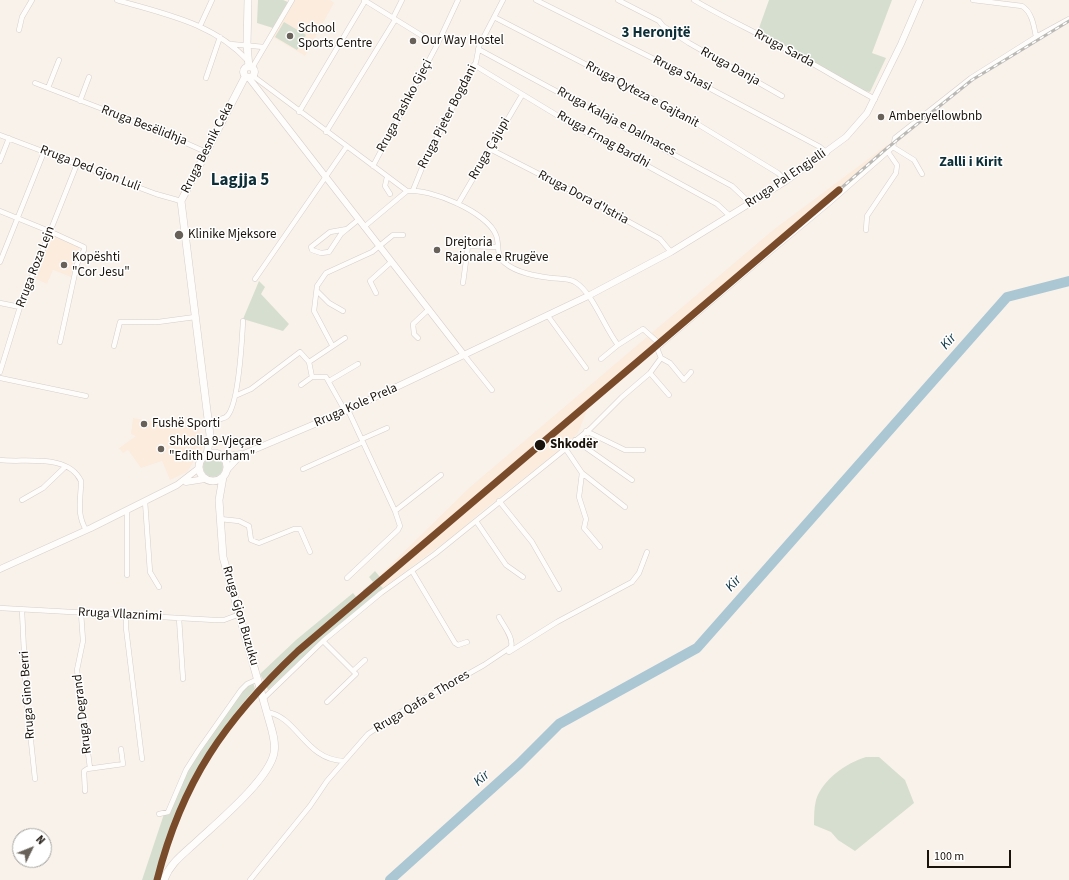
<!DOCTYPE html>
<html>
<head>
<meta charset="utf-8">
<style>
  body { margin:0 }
  #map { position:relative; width:1069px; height:880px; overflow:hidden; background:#f9f2eb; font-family:"Source Sans 3",sans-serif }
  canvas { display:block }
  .north { position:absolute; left:12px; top:828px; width:40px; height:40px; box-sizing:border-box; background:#fff; border:1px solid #a3a19d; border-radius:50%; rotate:47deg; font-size:11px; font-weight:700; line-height:16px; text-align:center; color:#1a130b }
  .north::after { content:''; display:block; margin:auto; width:14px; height:18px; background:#686159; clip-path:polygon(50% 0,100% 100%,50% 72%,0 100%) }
  .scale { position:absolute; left:927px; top:850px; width:84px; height:18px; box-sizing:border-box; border:2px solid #1a130b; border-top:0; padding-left:5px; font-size:12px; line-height:14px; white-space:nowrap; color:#1a130b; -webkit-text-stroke:3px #fff; paint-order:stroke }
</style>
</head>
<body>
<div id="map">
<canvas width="1069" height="880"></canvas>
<div class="north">N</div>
<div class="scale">100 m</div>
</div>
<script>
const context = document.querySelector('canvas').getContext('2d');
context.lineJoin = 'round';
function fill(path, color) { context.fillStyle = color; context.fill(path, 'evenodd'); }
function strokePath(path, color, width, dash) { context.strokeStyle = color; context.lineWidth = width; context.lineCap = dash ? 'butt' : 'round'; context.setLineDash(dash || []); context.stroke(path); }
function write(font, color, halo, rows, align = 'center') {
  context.font = font + ' "Source Sans 3",sans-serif'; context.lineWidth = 3; context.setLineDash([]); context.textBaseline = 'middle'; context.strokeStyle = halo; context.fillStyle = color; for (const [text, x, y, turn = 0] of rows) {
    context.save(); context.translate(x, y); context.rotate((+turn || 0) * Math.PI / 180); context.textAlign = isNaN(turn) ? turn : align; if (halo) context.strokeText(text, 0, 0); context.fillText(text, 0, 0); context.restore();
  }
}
fill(new Path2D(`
  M295,0H330L334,3L305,56L273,37Z
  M887,145L889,149L589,405L578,433L566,445L481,512L457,533L383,588L379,583L384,579L380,575L470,487L773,230Z
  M51,235L80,247L73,264L71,277L53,270L47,284L34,278Z
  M133,418L199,429L203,447L187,472L170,480L162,461L141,468L128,450L123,453L119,448L136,436L131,434Z`), '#fbecdd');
fill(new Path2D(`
  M258,0H283L288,2L273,28L257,23Z
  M769,0H892L872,53L886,58L870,92L861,90L768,37L759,28Z
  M284,22L306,35L297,50L275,37Z
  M259,281L265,287L261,294L289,324L283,331L243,319Z
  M203 467a10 10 0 1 1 20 0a10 10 0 1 1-20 0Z
  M375,571L380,577L376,581L263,680L260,674L296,640L353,593L357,598L363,593V590L373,582L369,577Z
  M378,583L383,588L314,647L268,690L265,684Z
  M253,682L255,689C203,747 175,806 155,880H142L164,814L170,813L189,768L243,689Z
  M866,757H879L905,780L914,803L855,851L838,840L831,832L814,825C814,817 814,808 816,800C823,779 846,763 866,757Z`), '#d6dfcf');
strokePath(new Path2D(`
  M390,880L519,764L559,724L697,648L1007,297L1069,281`), '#abc7d3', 10);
const street = new Path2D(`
  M117,0C164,14 214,23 248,61
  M364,0L437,45
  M536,0L660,62L820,147L827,153
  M618,0L659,21L663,26L689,43L782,96
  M694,0C724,18 756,32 786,49C816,65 845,83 875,99
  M973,0L1022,6C1032,12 1034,26 1036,37
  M494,17L676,111L778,173L786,181
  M393,18L402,0
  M200,26L212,0
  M19,30L22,17L32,0
  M230,44L264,47
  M478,49L719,179L732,186L750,203
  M474,65L578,128L717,204L730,216
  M252,68L292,0
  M253,76L407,191
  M206,78L220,37
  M35,83L152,128L206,152
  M48,88L59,60
  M80,101L89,77
  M299,112L365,1
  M326,132L395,20
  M0,135L156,194L181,201
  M893,147L914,160L922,174
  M490,149L584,197L660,239L671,252
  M0,161L9,138
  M373,166L437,45L458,0
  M387,177L385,186L390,194
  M413,190L424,163L476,62L479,46L503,0
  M458,204L522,95
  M0,211L49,231L84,247V250L77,264L60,342
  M364,227L407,191C430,188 487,212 496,235C500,245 495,255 505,263C517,273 536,276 551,278C559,279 568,278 575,282C593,293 604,327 618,345L601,359
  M347,229L341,234L329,252L321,253L312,250L311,247L330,232L347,229L358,220
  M866,230L867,216L896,173L897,165L888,152
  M0,262L44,152
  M255,279L347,146
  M463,283L468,246L498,247
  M317,291L329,303L343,311
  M376,293L370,281L391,262
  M0,303L20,307
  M548,316L586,368
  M418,338L414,334L413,324L428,310
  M332,345L314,311L317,286L326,273L372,252L393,235H403
  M618,345L643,329L661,345
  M114,346L120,322H158L195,317
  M464,355L492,390
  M661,358L670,363L684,380L691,372
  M309,362L345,338
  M0,372L20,307L77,164
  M650,373L669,395
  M0,378L86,396
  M329,381L358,364
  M301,385L312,377H326L345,411
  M235,396L251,389L300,352L309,362L312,377
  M208,420C214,420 225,420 228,415C239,401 242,340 243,321
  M586,431L625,450H643
  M362,439L387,428
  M575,440L632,480
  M565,448L582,473L579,497L586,519L584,528L600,547
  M0,460C24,463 68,453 81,481C81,500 76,513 86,530
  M303,469L363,442
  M582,473L625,507
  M22,500L43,488L65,467
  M145,501L150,572L159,587
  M499,501L532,542L559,589
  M395,511L441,475
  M220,519L239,521L249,526L251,540L259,543L294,529H300L310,552
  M476,521L506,565L523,577
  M412,571L455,643L458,645L467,642
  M127,575V510
  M347,578L398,530L400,526L395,511L348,410
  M0,608L215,620H224L240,614
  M22,610L26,694L35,779
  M81,613L83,641L77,670L90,768
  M126,615V628L142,759
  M179,618L183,679
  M323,641L356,674L327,702
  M509,652L557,622L632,582L639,573L647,552
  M354,670L365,660
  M263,699L323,641L381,593L435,554L590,429L622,397L650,373L661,358L657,348L757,263L828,204L893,147L895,138L971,78L1036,37L1069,19
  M267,712C298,717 305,760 344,761
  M85,791L84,771L87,769L123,764L121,749
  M159,814L168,812L186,770L198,751L241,690L247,684L258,679
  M250,880L310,806L327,781L368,734L404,710L484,665L511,647C514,638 503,625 499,617`);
const secondary = new Path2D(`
  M249,78L464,355
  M221,457L241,454
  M227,470L238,458L246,453L348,410L588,296L671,252L786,181L846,137L867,113L901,44L920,0
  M186,482L205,479
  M0,569L91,528L177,485L199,468`);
const primary = new Path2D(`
  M248,0L247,45L249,67
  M243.5 72a5.5 5.5 0 1 1 11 0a5.5 5.5 0 1 1-11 0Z
  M199 467a14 14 0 1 1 28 0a14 14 0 1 1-28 0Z
  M207,455L210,435L181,201L245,77
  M164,880C169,865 182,855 193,845C214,825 269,780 274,753C276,742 272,730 269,720L223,557L219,500L223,477`);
strokePath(street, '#d6cec8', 5.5);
strokePath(secondary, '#d6cec8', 7);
strokePath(primary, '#d6cec8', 8);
strokePath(street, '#fefdfc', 4.5);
strokePath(secondary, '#fefdfc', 6);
strokePath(primary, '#fefdfc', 7);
const rail = new Path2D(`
  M839,190L886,149L972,80L1069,21`);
strokePath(rail, '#bbb9b6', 3);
strokePath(rail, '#fff', 1.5, [4.5]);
strokePath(new Path2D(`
  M157,880C182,781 225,720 298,651L839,190`), '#7a4b2a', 7);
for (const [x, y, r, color] of [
  [290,36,4,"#686159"],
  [413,41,4,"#686159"],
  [881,117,4,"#686159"],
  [179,235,5,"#686159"],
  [437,250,4,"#686159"],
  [64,265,4,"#686159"],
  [144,424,4,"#686159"],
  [540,445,6,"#1a130b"],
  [161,449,4,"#686159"]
]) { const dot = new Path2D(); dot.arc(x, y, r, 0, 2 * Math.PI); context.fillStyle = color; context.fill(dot); strokePath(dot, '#fff', 1.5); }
write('13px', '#1a130b', '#fff', [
  ["School",298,29],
  ["Sports Centre",298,44],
  ["Our Way Hostel",421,41],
  ["Amberyellowbnb",889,117],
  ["Klinike Mjeksore",188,235],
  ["Drejtoria",445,243],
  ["Rajonale e Rrugëve",445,258],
  ["Kopështi",72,258],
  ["\"Cor Jesu\"",72,273],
  ["Fushë Sporti",152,424],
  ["Shkolla 9-Vjeçare",169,442],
  ["\"Edith Durham\"",169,457]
], 'left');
write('13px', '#1a130b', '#fff', [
  ["Rruga Sarda",784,49,28],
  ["Rruga Danja",730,67,29],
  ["Rruga Shasi",682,74,27],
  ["Rruga Qyteza e Gajtanit",642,95,28],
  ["Rruga Pashko Gjeçi",405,106,-62],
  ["Rruga Pjeter Bogdani",448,117,-63],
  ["Rruga Kalaja e Dalmaces",616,122,28],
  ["Rruga Besëlidhja",144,126,21],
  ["Rruga Frnag Bardhi",603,140,29],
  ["Rruga Besnik Ceka",208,148,-63],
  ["Rruga Çajupi",490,149,-60],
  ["Rruga Ded Gjon Luli",90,169,21],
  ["Rruga Pal Engjelli",786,179,-34],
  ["Rruga Dora d'Istria",583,198,28],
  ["Rruga Roza Lejn",36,267,-69],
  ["Rruga Kole Prela",356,406,-24],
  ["Rruga Vllaznimi",120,615,3],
  ["Rruga Gjon Buzuku",240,616,74],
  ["Rruga Gino Berri",28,695,-94],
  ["Rruga Qafa e Thores",422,702,-31],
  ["Rruga Degrand",83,714,-97]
]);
write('bold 13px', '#1a130b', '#fff', [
  ["Shkodër",550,445]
], 'left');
write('bold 14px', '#0e2f37', '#fff', [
  ["Zalli i Kirit",971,163]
]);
write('italic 14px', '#113948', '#fff', [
  ["Kir",949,342,-49],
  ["Kir",734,584,-49],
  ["Kir",482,779,-42]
]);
write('bold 15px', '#0e2f37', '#fff', [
  ["3 Heronjtë",656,34]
]);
write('bold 17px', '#0e2f37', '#fff', [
  ["Lagjja 5",240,181]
]);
</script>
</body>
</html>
